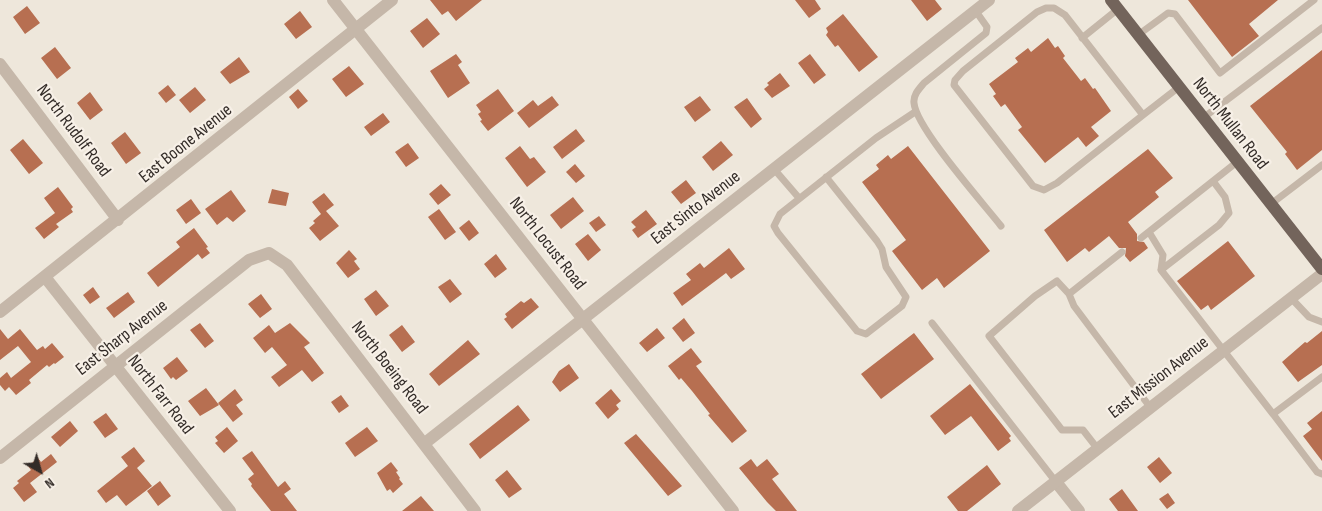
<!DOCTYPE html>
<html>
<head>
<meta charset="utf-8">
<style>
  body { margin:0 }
  #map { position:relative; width:1322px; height:511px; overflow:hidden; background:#eee7db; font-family:"Sofia Sans Condensed",sans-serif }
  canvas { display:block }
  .north { position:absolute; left:15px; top:446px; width:50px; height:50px; -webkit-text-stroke:4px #f7f0e7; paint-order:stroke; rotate:142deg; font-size:14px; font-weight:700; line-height:20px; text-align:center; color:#332c28 }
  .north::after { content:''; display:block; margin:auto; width:18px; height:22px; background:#332c28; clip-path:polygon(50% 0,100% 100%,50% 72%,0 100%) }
</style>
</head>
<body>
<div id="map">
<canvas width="1322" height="511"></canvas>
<div class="north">N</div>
</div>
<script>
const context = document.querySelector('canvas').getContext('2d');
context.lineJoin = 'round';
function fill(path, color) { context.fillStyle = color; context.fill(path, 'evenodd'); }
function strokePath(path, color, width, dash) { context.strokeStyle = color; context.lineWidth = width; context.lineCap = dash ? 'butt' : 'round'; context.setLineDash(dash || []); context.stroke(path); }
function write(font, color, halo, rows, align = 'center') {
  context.font = font + ' "Sofia Sans Condensed",sans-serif'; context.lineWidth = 4.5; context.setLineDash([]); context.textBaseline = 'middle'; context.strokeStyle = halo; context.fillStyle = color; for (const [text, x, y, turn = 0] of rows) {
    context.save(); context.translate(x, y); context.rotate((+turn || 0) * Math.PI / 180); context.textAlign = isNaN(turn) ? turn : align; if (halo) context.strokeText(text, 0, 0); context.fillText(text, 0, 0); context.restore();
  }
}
fill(new Path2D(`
  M430,0H482L456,21L448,11L442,15Z
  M795,0H815L821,9L809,18Z
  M911,0H935L942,9L927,21Z
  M1188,0H1278L1249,24L1259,36L1232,57Z
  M27,6L40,23L25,34L13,17Z
  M300,11L312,27L296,39L284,24Z
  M843,14L878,57L859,72L838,45L835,47L826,35L828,32L826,28Z
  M427,18L440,34L423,48L410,31Z
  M1048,38L1055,48L1058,46L1065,56L1063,58L1081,81L1085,78L1093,89L1095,88L1111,111L1091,127L1099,136L1086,147L1078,137L1045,163L1018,130L1022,127L1005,104L1001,107L993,96L996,94L989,84L1018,62L1015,58L1028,48L1031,52Z
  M55,47L71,68L57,79L41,58Z
  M1322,50V150L1297,170L1285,154L1287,152L1250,106Z
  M456,54L462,62L458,65L470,83L448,98L430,71Z
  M810,54L826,75L814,84L798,63Z
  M239,57L250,72L230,84L220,72Z
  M349,66L364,84L346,97L332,79Z
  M780,73L790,86L772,98L764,89L769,85L767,83Z
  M168,85L176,95L166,103L158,93Z
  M195,87L206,100L190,113L179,100Z
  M298,89L308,101L298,109L289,97Z
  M498,89L514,111L488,131L480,121L482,120L478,114L481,112L476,105Z
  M90,92L103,110L90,120L77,103Z
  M552,96L559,105L529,128L517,113L533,100L538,106Z
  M700,96L711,110L695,122L684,107Z
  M747,98L762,119L751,128L734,107Z
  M383,113L390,122L371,136L364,127Z
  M576,129L585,141L562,159L553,147Z
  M125,132L141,153L126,164L111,143Z
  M23,139L43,163L29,174L10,150Z
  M721,141L733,155L713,171L702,157Z
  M408,143L419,158L406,167L395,152Z
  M520,146L530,159L534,157L546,172L527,187L505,158Z
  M908,146L990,251L944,288L937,278L922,290L892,251L906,240L862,182L879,169L876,165L888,155L891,159Z
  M1148,149L1173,178L1155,192L1159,197L1128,222L1137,234V241L1144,242L1148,248L1130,262L1125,256L1126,248H1119L1109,236L1089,252L1085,248L1067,262L1044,230Z
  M575,164L585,176L576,183L566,172Z
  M686,180L696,193L681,204L671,192Z
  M441,184L451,195L438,205L429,194Z
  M58,187L73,207L71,209L73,212L56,224L59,227L44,239L35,228L55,213L44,198Z
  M272,189L289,193L286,206L268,203Z
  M231,190L246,211L233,222L227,217L217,225L205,209Z
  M324,193L334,205L326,211L339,226L320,241L309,228L315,223L313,221L321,214L312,202Z
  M573,197L584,211L561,229L550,215Z
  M191,199L201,213L186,224L176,210Z
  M439,209L456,232L445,240L428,217Z
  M646,210L657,224L638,238L632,230L636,227L631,222Z
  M599,216L606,225L596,232L589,223Z
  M469,220L479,233L469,241L459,228Z
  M194,228L208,247L206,248L210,253L202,259L198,254L158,287L147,273L180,247L176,242Z
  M588,234L601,250L588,261L575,244Z
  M1228,241L1255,276L1211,310L1208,305L1201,310L1177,281Z
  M729,248L745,269L731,279L726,273L682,306L673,293L691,280L686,274L700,263L704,268Z
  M349,250L357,259L354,261L360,269L348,278L336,263Z
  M496,254L507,269L495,278L484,264Z
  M450,279L462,294L450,303L438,287Z
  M93,287L100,297L90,304L83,295Z
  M376,290L389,306L376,316L364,299Z
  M128,292L135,302L114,318L106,308Z
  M261,294L272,309L260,318L248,304Z
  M531,298L539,307L512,329L504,319L507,317L505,314L521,301L524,303Z
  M684,318L695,333L683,342L672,328Z
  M200,323L214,341L205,348L190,330Z
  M290,323L310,343L304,347L324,373L312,382L302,370L279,387L271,377L287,365L272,347L265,353L253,338L269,325L275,333Z
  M402,325L415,342L402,352L389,335Z
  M657,328L665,338L647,352L639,343Z
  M0,329L8,339L20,329L37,350L43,346L45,349L52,343L64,357L55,364L54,363L49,367L47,365L29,380L31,383L16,395L9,387L5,391L0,385V378L7,372L11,378L31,362L18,346L0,360Z
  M1322,331V365L1298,382L1282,362L1305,342L1307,343Z
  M914,333L934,359L881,399L861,374Z
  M468,340L480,354L439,386L429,374Z
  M691,348L702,362L696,366L747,431L732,443L708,415L710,414L692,391L681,378L679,380L668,366Z
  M177,357L188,371L176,380L173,377L171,379L163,368Z
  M569,364L579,378L560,392L552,382L559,371Z
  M970,384L1011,436L1009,438L1011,441L998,451L971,416L945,435L930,416Z
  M206,388L219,405L200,416L188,401Z
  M235,389L243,400L236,405L243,414L233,422L218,403Z
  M611,389L621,401L616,405L619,409L608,419L595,403Z
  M341,395L349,406L339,413L331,402Z
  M518,405L530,420L480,459L469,444Z
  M1322,411V461L1303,436L1312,429L1307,423Z
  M106,413L118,429L105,438L93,422Z
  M70,421L78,431L60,447L51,437Z
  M227,427L238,441L224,453L215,443L218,441L215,437Z
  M367,427L378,441L355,457L345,443Z
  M636,434L682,486L668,496L624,443Z
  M134,447L145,461L137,468L152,486L126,506L117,495L106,503L97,491L128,466L121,457Z
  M252,451L278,487L285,481L291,489L284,494L297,511H271L251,486L252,484L248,479L254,474L242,458Z
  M51,454L57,462L30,483L37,492L24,502L13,488L19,483L17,481L31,470L28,466L38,458L41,462Z
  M1159,457L1172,473L1160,483L1147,467Z
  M751,459L757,467L767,459L779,474L772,479L797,511H776L767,502L739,468Z
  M391,462L398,471L396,472L400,478L399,479L403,484L393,493L390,489L387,491L377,473Z
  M987,465L1001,484L967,511H958L947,497Z
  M507,470L522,489L509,498L495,480Z
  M160,481L171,496L158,506L147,491Z
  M1122,489L1138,511H1118L1109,499Z
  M1168,493L1175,503L1167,509L1159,499Z
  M421,496L434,511H402Z`), '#b76f51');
strokePath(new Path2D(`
  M1046,8H1054L1065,15L1143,115L1057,183L1044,190L1033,186L954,85L955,80L963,71L1037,12Z
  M975,10L987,27L986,33L924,83C919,89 913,95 914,103C916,128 983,203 1001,226
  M1138,35L1168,13L1175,14L1220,73L1314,0
  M1082,38L1118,9
  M1143,115L1179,87
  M1203,118L1322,28
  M774,169L799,198
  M826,177L877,241L882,249L886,267L906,297L902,306L866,334L857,331L778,233L774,226L780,214L876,138L915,112
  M1271,204L1322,165
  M1149,232L1163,255L1161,270L1273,414L1322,377
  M1141,238L1237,162
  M1122,252L1069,294L1074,306L1150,407
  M1161,270L1219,225L1229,213L1225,197L1213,181
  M1069,294L1057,281L1035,296L989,336L1062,430H1083L1097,448
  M1291,298L1309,317L1322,322
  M932,323L1056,482
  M1273,414L1317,472L1322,474`), '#c5b7a9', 7);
strokePath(new Path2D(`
  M333,0L733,511
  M0,64L118,220
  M45,277L230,511
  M0,312L392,0
  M425,443L989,0
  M0,458L249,260L269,253L287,265L475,511
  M1056,482L1079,511`), '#c5b7a9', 12);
strokePath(new Path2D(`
  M1018,511L1322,274`), '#c5b7a9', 12);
strokePath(new Path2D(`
  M1111,0L1322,269`), '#73645b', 12);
write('18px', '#332c28', '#f7f0e7', [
  ["North Mullan Road",1230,124,52],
  ["North Rudolf Road",73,131,53],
  ["East Boone Avenue",186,144,-39],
  ["East Sinto Avenue",696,208,-38],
  ["North Locust Road",547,244,52],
  ["East Sharp Avenue",122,338,-38],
  ["North Boeing Road",389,368,52],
  ["East Mission Avenue",1159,378,-38],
  ["North Farr Road",160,395,52]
]);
</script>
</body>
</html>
